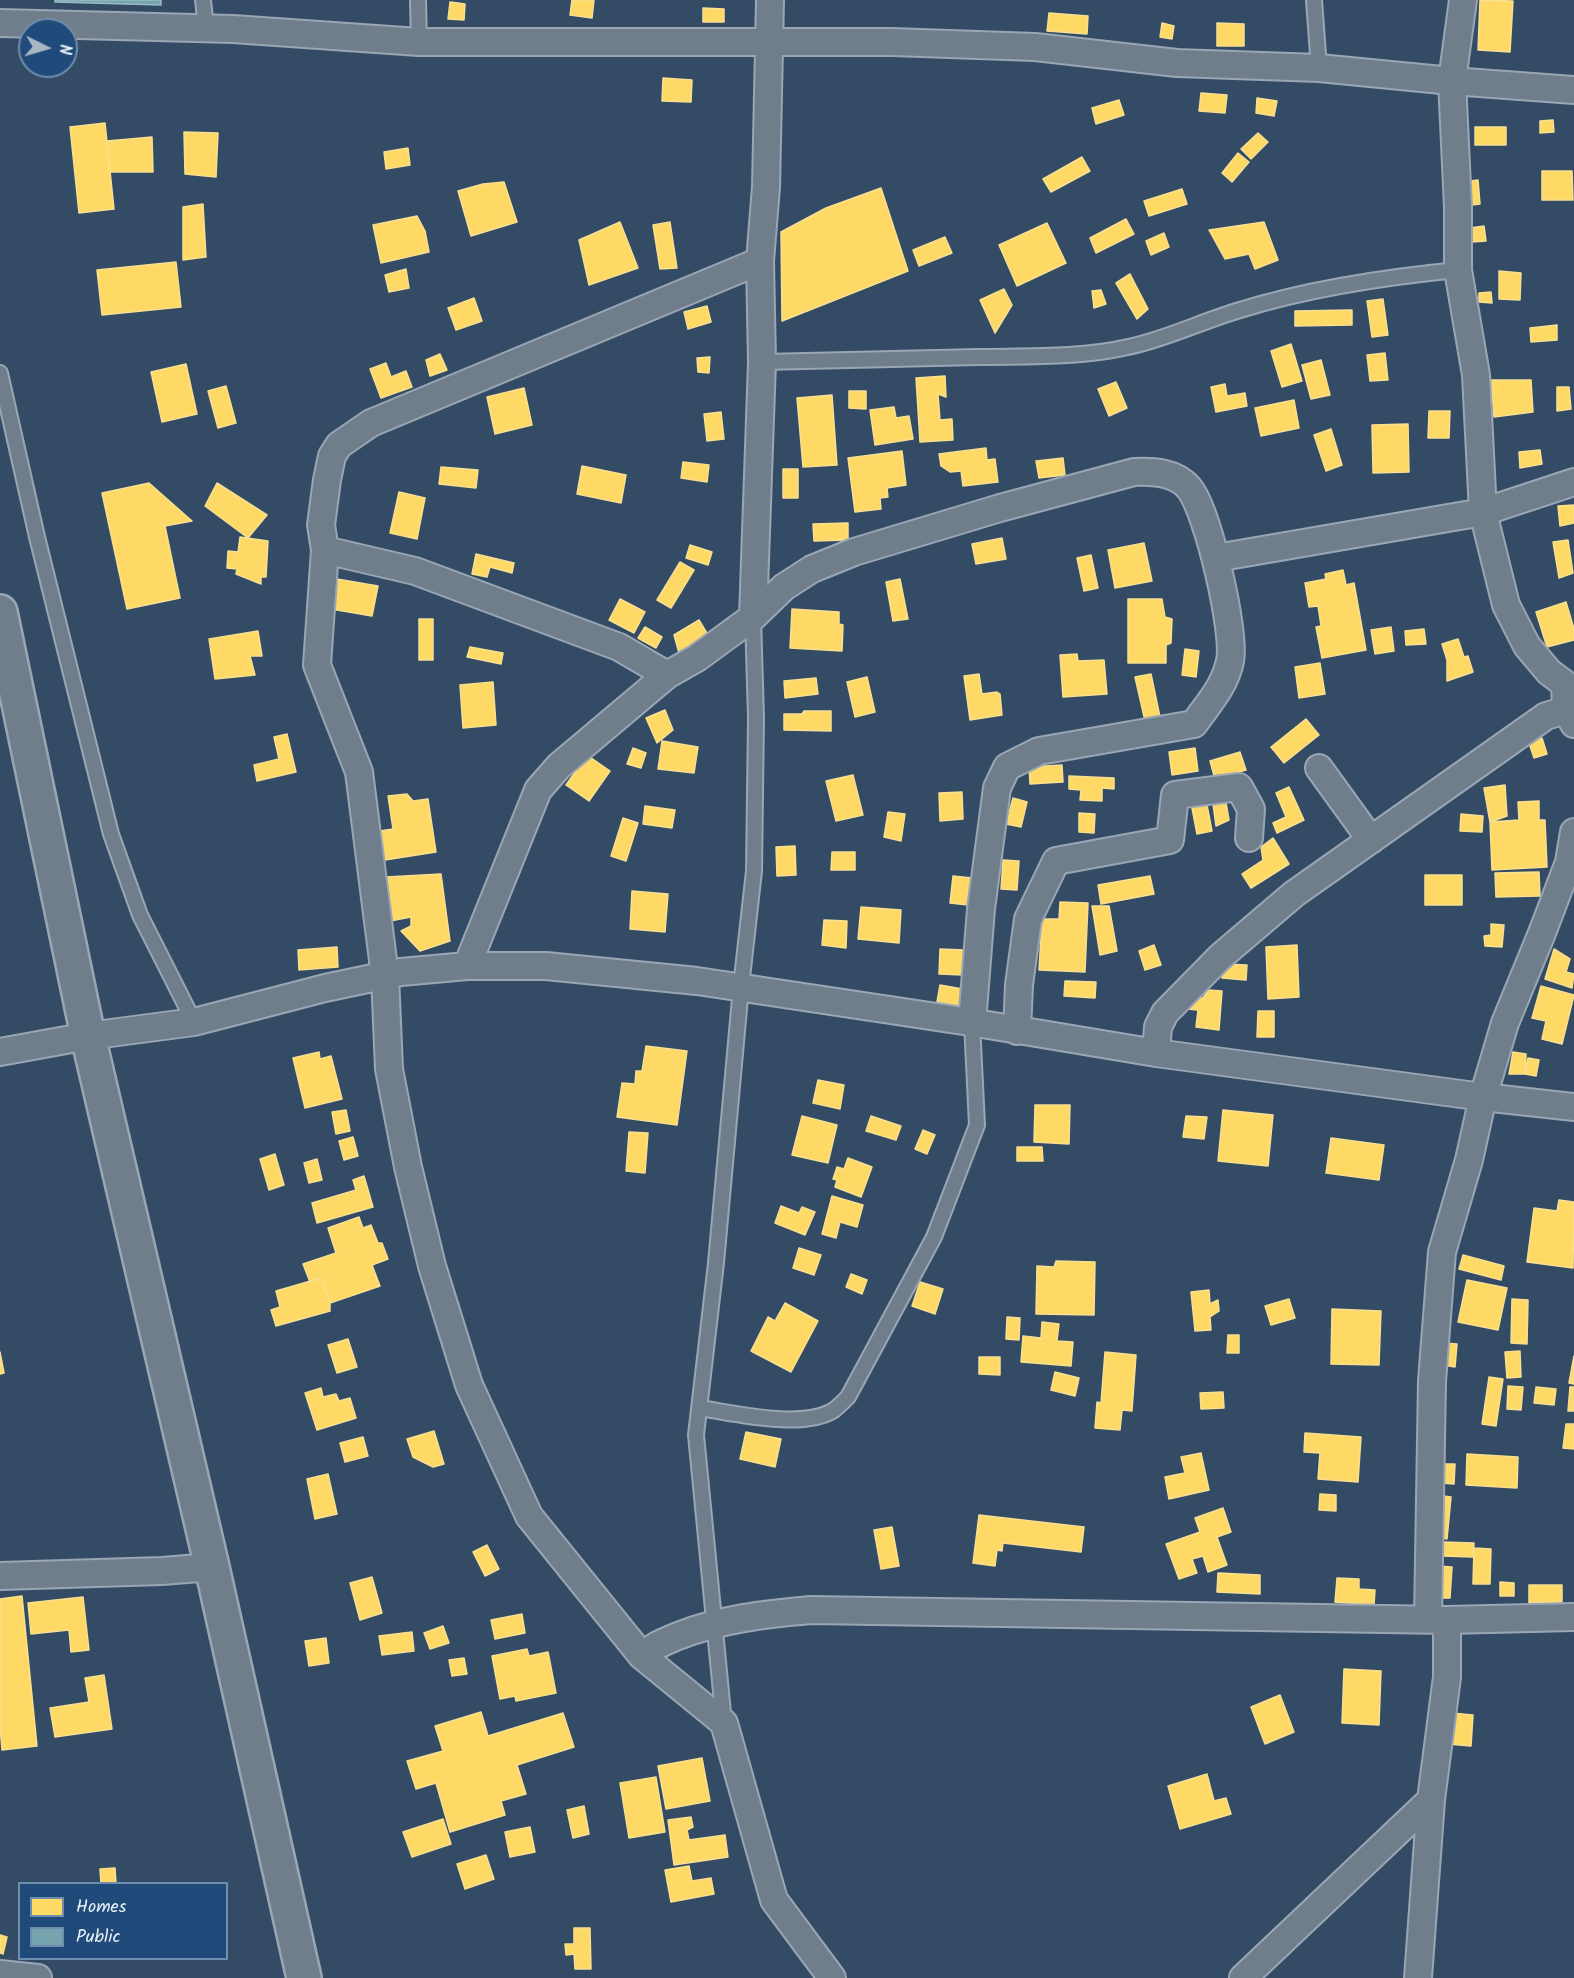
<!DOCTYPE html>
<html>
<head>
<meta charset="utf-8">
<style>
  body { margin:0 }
  #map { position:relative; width:1574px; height:1978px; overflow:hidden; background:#344b65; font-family:Kalam,sans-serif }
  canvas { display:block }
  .legend { position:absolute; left:18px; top:1882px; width:210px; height:78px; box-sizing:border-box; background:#1f4a7a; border:2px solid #6f8dac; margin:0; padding:8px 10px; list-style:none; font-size:18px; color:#e8f1f8 }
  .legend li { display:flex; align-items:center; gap:12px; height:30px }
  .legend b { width:30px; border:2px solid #6f8dac }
  .north { position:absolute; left:18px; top:18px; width:60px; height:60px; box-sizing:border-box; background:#1f4a7a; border:2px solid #6f8dac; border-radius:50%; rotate:95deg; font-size:16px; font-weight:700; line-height:24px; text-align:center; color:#e8f1f8 }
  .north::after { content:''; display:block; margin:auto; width:21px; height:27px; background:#a9b7c5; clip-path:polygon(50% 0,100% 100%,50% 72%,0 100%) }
</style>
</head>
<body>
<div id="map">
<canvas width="1574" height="1978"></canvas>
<ul class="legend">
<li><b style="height:16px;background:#ffd966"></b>Homes</li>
<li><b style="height:16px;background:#76a5af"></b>Public</li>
</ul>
<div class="north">N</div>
</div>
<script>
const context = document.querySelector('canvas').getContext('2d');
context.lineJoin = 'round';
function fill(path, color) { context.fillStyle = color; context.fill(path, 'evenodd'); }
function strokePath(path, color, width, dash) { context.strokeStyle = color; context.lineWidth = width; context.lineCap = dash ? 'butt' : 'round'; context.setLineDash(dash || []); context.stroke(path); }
const homes = new Path2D(`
  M572,0H594L592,18L570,15Z
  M1480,0L1513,1L1510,52L1478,50Z
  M450,2L465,4L464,20L448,19Z
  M703,8L724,9V22H703Z
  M1049,13L1088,16L1087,34L1047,31Z
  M1162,23L1174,26L1172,39L1160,37Z
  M1217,23L1244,24V46H1217Z
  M663,78L692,80L691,102L662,101Z
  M1201,93L1227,95L1225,113L1199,111Z
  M1257,98L1277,101L1274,116L1256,113Z
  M1119,100L1124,115L1096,124L1092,108Z
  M1553,120L1554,132L1540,133V121Z
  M105,123L114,209L79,213L70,127Z
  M1475,127H1506V145H1475Z
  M184,132L218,133L216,177L185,174Z
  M1258,133L1268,142L1251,159L1241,149Z
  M152,137L153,172H110L107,141Z
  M408,148L410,165L386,169L384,152Z
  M1238,153L1249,162L1232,182L1222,173Z
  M1082,157L1090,171L1051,192L1043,179Z
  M1542,171H1572L1573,200H1542Z
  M1478,180L1480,204L1464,206L1462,182Z
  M504,182L517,222L471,236L458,191L483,184Z
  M881,188L908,271L782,321L781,232L826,208Z
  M1182,189L1187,204L1149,216L1144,201Z
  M203,204L206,257L183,260V207Z
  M417,216L425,231L429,252L381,263L373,225Z
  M1126,219L1134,234L1096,253L1090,238Z
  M620,222L638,268L589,285L579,240Z
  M670,222L677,268L660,269L653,225Z
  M1264,222L1278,260L1255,269L1249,254L1225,259L1209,230Z
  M1047,223L1066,263L1017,286L999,245Z
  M1484,226L1486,241L1472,242L1470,228Z
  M1164,233L1169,247L1151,255L1146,241Z
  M945,237L952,253L919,266L913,250Z
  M176,262L181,307L102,315L97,270Z
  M406,269L409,288L389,292L385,275Z
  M1499,271L1521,273L1520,300L1499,299Z
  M1130,274L1148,309L1137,319L1116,283Z
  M1004,289L1012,305L995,333L980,300Z
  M1101,290L1106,304L1094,308L1092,291Z
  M1491,292L1492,303L1479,302V293Z
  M474,298L482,321L456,330L448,308Z
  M1383,299L1388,335L1372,337L1367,301Z
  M707,306L711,322L688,329L684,312Z
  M1352,310V325L1295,326V311Z
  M1557,325V340L1531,342L1530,328Z
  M1291,344L1302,381L1282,387L1271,351Z
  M1385,353L1388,380L1370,381L1367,355Z
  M440,354L447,370L430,376L426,360Z
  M710,357L709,373L698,372L697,358Z
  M1321,360L1330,395L1311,399L1302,365Z
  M386,363L391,377L406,371L412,387L381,398L370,369Z
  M186,364L197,414L162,422L151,372Z
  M945,376L946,397L938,394L940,420L952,419L953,440L920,442L916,378Z
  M1491,380H1531L1533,412L1494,417Z
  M1116,382L1127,408L1109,416L1098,389Z
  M1225,384L1227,396L1245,393L1247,406L1216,412L1211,387Z
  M226,386L236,423L218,428L208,391Z
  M1557,387H1569L1571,409L1557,411Z
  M524,388L532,425L495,434L487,397Z
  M849,391H866V409L849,408Z
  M832,395L837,465L803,467L797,398Z
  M1294,400L1299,428L1261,436L1255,408Z
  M894,407L896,418L909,416L913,439L875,445L870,410Z
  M1429,411H1450L1449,438H1428Z
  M721,412L724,439L707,441L704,414Z
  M1408,424L1409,472L1373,473L1372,425Z
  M1331,429L1342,465L1326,471L1314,435Z
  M986,448L987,460L995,459L998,482L963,486L961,471L950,472L941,466L939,454Z
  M1540,450L1542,464L1520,468L1519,452Z
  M902,451L906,485L887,488L888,497L880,498L881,509L855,512L848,458Z
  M1063,458L1065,475L1039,478L1036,461Z
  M683,462L709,465L707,482L681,478Z
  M582,466L626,475L621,503L577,494Z
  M441,467L478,470L476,488L439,484Z
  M783,469H798V498H783Z
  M149,483L192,521L165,526L180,598L127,609L102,493Z
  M217,483L267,515L248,538L205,506Z
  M399,492L425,498L417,539L390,533Z
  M1574,505V523L1560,526L1558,506Z
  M848,523V540L814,541L813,524Z
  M240,537L268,541L266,577H261V584L236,574L237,569L227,568L228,551L238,552Z
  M1002,538L1006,559L976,564L972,544Z
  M1568,540L1573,573L1559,578L1553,542Z
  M1144,543L1152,581L1115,588L1108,550Z
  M690,545L712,552L708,565L686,558Z
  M476,554L514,563L512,573L490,567L487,577L472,574Z
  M1091,555L1098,588L1084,591L1077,558Z
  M680,562L694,570L671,608L657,600Z
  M1343,570L1346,585L1354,583L1366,650L1322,658L1316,627L1321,626L1318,606L1309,607L1305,583L1326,579L1325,574Z
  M337,579L378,586L372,616L331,609Z
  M900,579L908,619L893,621L886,582Z
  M620,599L645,612L634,633L609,620Z
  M1128,599H1162L1165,617L1172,619L1171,643L1166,645V663H1128Z
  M1566,602L1574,629V640L1547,647L1536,612Z
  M792,609L839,612V624L843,625L842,651L790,648Z
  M419,619H433V660H419Z
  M699,620L708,635L679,653L674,635Z
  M645,627L662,637L656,648L638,638Z
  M1391,627L1394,651L1375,654L1371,630Z
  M1424,629L1426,644L1406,645L1405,631Z
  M258,631L262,656H250L255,675L215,679L209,639Z
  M1458,639L1464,657L1468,656L1473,672L1447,681V660L1442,644Z
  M470,647L503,653L501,664L467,657Z
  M1185,649L1199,651L1196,677L1182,675Z
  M1077,654L1078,661L1104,660L1107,694L1063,697L1060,655Z
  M1320,663L1325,694L1299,698L1295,667Z
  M979,674L982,694L997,692L1000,694L1002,715L970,720L964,676Z
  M1151,674L1160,717L1145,721L1135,677Z
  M867,677L875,712L855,717L847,682Z
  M816,678L818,694L785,698L784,681Z
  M493,682L496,725L463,728L460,685Z
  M665,710L673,730L657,743L646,718Z
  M804,711H831V731L784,730V714H802Z
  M1306,719L1319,735L1284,763L1271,747Z
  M287,734L296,772L257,781L254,765L279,759L274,737Z
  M1542,738L1547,754L1534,758L1529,743Z
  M662,741L698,747L694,773L658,769Z
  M633,748L646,753L641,768L627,764Z
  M1195,748L1198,771L1172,775L1169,752Z
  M1240,752L1246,770L1215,779L1210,761Z
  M587,755L610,771L589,801L566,785Z
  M1062,765L1063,782L1030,784L1029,767Z
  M853,775L863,815L836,821L826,781Z
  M1069,776L1114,778V789L1102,788V801L1080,800L1081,790L1069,789Z
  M1505,785L1507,816L1490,822L1484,788Z
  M1289,787L1304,820L1277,833L1273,823L1286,817L1276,793Z
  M962,792L963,819L940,821L939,793Z
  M407,794L413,801L428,799L436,852L385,860L380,831L393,829L388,796Z
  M1013,798L1027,802L1021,827L1006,824Z
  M1539,801V820H1545L1547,867L1492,870L1490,822L1519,820L1518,802Z
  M1226,803L1229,820L1216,826L1213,804Z
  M1207,805L1212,831L1197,834L1192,808Z
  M645,806L675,810L672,828L643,824Z
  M888,812L905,814L901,841L884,837Z
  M1079,813L1095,814L1094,833L1079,832Z
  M1461,814L1483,816L1482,832L1460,831Z
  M623,818L638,823L626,861L611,856Z
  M1273,838L1289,864L1251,888L1242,874L1263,860L1261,847Z
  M795,846L796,875L777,876L776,847Z
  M832,852H855V870H831Z
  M1003,860L1019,861L1017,890L1001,889Z
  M1539,872L1540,896L1496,897L1495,873Z
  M441,874L450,941L420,951L401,931L411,926V917L390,921L386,877Z
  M1425,875H1462V905H1425Z
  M953,876L972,878L968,905L950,903Z
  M1150,876L1154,894L1101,904L1098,885Z
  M632,891L668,894L665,932L630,929Z
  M1060,902L1088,903L1085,972L1039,970L1042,919H1059Z
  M1092,906H1109L1117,951L1100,955Z
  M861,907L901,910L899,943L858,939Z
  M824,920L847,921L846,948L822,945Z
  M1491,924L1504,925L1502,947L1485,946L1484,936L1491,935Z
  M1154,945L1161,965L1145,970L1139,951Z
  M1297,945L1299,997L1268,999L1266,947Z
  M337,947L338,967L299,970L298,950Z
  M940,949L964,950L963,975L939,974Z
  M1554,949L1570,959L1566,972L1574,974L1572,988L1545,979Z
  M1223,964L1247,965L1246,980L1222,978Z
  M1065,981L1096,982L1095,998L1064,996Z
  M940,985L968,990L966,1007L937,1002Z
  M1541,986L1574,995L1562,1044L1542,1039L1546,1021L1532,1018Z
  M1208,990L1222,991L1219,1030L1196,1027L1198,1010L1187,1009L1188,996L1203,998Z
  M1258,1011H1274V1037H1257Z
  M646,1046L687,1051L677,1125L617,1117L622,1083L635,1084L636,1071H642Z
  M319,1052L320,1059L331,1056L342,1099L305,1108L293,1058Z
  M1513,1052L1526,1054L1525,1074H1509Z
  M1528,1058L1539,1060L1536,1076L1525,1074Z
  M818,1080L844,1085L840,1109L813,1103Z
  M1035,1105H1070L1069,1144L1034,1142Z
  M346,1110L350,1131L336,1134L332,1112Z
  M1223,1110L1273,1115L1268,1166L1218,1161Z
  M802,1116L837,1125L828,1163L792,1155Z
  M871,1116L901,1126L896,1140L866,1131Z
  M1186,1116L1207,1117L1204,1139L1183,1137Z
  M923,1130L935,1135L927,1154L915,1149Z
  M629,1132L648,1133L645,1173L626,1171Z
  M353,1137L358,1156L344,1160L339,1141Z
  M1331,1138L1384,1145L1379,1180L1326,1173Z
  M1017,1147H1042L1043,1161H1017Z
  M275,1154L284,1185L269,1190L260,1159Z
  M848,1158L872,1167L861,1197L835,1187L837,1180L833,1179L837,1167L844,1169Z
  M317,1159L322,1180L309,1183L304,1163Z
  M364,1176L373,1207L317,1223L312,1203L356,1190L353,1180Z
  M832,1196L863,1205L857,1227L840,1222L836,1238L822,1234Z
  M1559,1200L1574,1202L1573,1268L1527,1262L1534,1208L1557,1211Z
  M781,1206L799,1213L802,1207L815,1212L805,1235L775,1223Z
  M359,1217L363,1228L371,1225L378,1243H382L388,1259L372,1265L380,1286L330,1303L321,1278L310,1282L303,1264L336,1253L328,1228Z
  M799,1248L821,1255L814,1275L793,1268Z
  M1463,1255L1504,1266L1501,1280L1459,1269Z
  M1056,1261L1095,1262L1094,1315L1036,1314L1037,1266L1054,1267Z
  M851,1274L867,1280L862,1294L846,1287Z
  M321,1278L330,1303V1311L276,1326L271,1310L280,1307L276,1291Z
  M1467,1280L1507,1288L1498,1330L1458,1322Z
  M920,1282L943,1289L935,1314L912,1306Z
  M1209,1290L1210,1304L1218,1300L1219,1311L1210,1317L1211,1330L1195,1331L1191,1292Z
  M1289,1299L1295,1318L1271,1325L1265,1306Z
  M1512,1299L1528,1300L1527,1344L1511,1343Z
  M785,1303L818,1321L791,1372L751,1351L768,1317L775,1321Z
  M1332,1309L1381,1311L1379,1365L1331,1364Z
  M1007,1317L1020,1318L1019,1340L1006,1339Z
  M1042,1322L1059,1324L1057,1341L1073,1342L1071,1366L1021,1362L1023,1336L1041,1338Z
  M1228,1335H1239V1353H1227Z
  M348,1339L357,1367L337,1373L328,1345Z
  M1445,1343L1457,1344L1455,1367L1443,1365Z
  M1520,1351L1521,1377L1507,1378L1505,1352Z
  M0,1352L4,1373L0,1374Z
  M1105,1352L1136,1355L1132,1411L1122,1410L1120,1430L1095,1428L1097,1402L1101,1403Z
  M1574,1356V1384L1569,1383Z
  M979,1357H1000V1375L979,1374Z
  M1055,1372L1079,1378L1075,1396L1051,1390Z
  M1489,1377L1503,1379L1496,1426L1482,1424Z
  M1508,1386L1523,1387L1521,1410L1507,1409Z
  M1536,1387L1556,1389L1554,1405L1534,1403Z
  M1570,1387H1574V1411H1568Z
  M321,1388L323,1397L336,1394L339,1401L350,1398L356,1418L317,1430L305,1393Z
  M1223,1392L1224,1408L1201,1409L1200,1393Z
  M1566,1424H1574V1449L1563,1448Z
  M434,1431L444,1464L433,1467L413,1457L407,1439Z
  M746,1432L781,1439L775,1467L740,1459Z
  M1305,1433L1361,1437L1358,1482L1318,1479L1320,1453L1304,1452Z
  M363,1437L368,1456L345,1462L340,1443Z
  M1201,1453L1209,1490L1169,1499L1165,1477L1185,1473L1181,1457Z
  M1467,1454L1518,1457L1517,1488L1466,1485Z
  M1442,1464H1455L1454,1484L1441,1483Z
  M328,1474L337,1514L315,1519L307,1479Z
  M1320,1494L1336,1495V1511L1319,1510Z
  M1436,1495L1451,1497L1447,1539L1435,1536Z
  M1223,1508L1231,1532L1217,1537L1227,1565L1208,1572L1203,1556L1192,1559L1197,1573L1179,1579L1166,1544L1200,1532L1195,1518Z
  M979,1515L1084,1527L1081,1552L1003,1543L1002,1551L997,1550L995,1566L973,1563Z
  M892,1527L899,1566L881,1569L874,1530Z
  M1443,1542L1474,1543L1473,1557L1443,1556Z
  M487,1545L499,1569L485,1576L473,1552Z
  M1474,1548L1491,1549L1490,1584H1473Z
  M1437,1566L1452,1567L1450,1598H1435Z
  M1218,1573L1260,1575V1594L1217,1592Z
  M372,1577L382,1613L360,1620L350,1583Z
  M1337,1578L1359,1579V1589L1375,1590L1374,1605L1335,1602Z
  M1500,1582L1514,1583V1596H1500Z
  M1529,1585H1562V1602L1529,1603Z
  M22,1596L37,1746L2,1750L0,1726V1599Z
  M83,1597L89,1650L71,1652L69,1630L31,1634L28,1603Z
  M522,1614L525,1633L495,1639L491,1620Z
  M443,1626L449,1643L430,1649L424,1633Z
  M412,1632L414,1651L382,1655L379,1636Z
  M326,1638L329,1663L309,1666L305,1641Z
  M527,1649L529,1656L548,1652L556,1693L516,1701L515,1696L500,1699L492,1656Z
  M464,1658L467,1674L452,1676L449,1660Z
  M1344,1669L1381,1671L1379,1725L1342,1723Z
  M104,1675L112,1729L55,1737L50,1708L89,1702L85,1678Z
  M1280,1695L1294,1732L1265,1744L1251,1707Z
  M481,1712L488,1736L563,1713L574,1747L517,1765L526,1794L501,1801L505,1815L450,1832L436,1783L416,1789L407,1761L443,1751L435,1726Z
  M1451,1713L1473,1715L1471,1746L1448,1744Z
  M702,1758L710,1801L666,1809L658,1766Z
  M1207,1774L1214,1801L1226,1798L1231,1814L1180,1829L1168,1786Z
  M656,1777L665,1832L629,1838L620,1783Z
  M584,1806L589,1834L573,1838L567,1810Z
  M691,1817L693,1827L687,1830L689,1840L725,1835L728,1857L674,1865L668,1820Z
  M443,1819L451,1844L412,1857L403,1832Z
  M530,1827L535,1852L510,1857L505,1832Z
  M486,1855L494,1879L465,1889L457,1864Z
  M689,1866L692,1881L711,1878L714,1894L671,1902L665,1870Z
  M115,1868L116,1884H101L100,1869Z
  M574,1928H590L591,1969H575L574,1954L566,1955L565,1944H574Z
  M0,1935L7,1937L3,1954L0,1953Z`);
fill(homes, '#ffd966');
strokePath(homes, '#f8e092', 1.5);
const public = new Path2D(`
  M55,0H161V5L55,2Z`);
fill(public, '#76a5af');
strokePath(public, '#98bcc5', 1.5);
const lane = new Path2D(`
  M203,0L206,28
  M418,0L419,42
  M1314,0L1319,68
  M762,362C834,360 907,359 979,357C1029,356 1080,358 1128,347C1167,339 1202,321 1240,310C1311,288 1385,277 1458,270
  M0,373L37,537L111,834L140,915L194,1022
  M699,1408C735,1413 802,1430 834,1410C839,1406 844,1401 848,1397L934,1237L977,1125L972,1023
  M724,1723L696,1435L716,1263L741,987L754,871L756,718L753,617`);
const street = new Path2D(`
  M1463,0L1452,81L1458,207V270L1476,375L1483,512L1506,605L1527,646L1549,672L1565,684L1566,710L1574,724
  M0,23L233,29L419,42H892L1035,47L1177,63L1319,68L1452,81L1574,90
  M325,550L317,665L359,772L385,976L389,1069L408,1167L432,1266L469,1385L529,1516L642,1656L724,1723L774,1900L832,1978
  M1216,558L1483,512L1574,482
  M753,617L784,587L812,569L854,552L1000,508L1134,472C1153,471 1176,472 1189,488C1208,511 1236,633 1230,661C1225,686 1208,704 1194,724L1039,751L1007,767L997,788L981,909L972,1023
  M667,675L619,647L415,571L325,550L321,525L327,480L332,456L339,445L371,423L760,261
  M1319,768L1371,840
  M467,966L538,790L559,766L667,675L697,658L753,617L762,362L760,261L766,187L770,0
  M1017,1031L1019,985L1028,919L1056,861L1170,840L1175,795L1239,787L1251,809L1249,838
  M0,1052L88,1036L194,1022L325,988L401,972L467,966H546L697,981L970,1022L1156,1053L1483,1097L1574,1107
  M1156,1053L1158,1027L1165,1013L1220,957L1294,894L1546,716L1566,710L1574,704
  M0,1576L162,1571L212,1567
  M1428,1619L1432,1381L1442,1252L1469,1160L1483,1097L1505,1023L1542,933L1569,862L1574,832
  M642,1656C653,1646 664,1642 678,1636C721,1619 765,1614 811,1610L1447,1620L1574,1617
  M0,1974L38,1978
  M1243,1978L1431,1800
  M1418,1978L1431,1800L1447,1677V1620`);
const highway = new Path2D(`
  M0,612L88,1036L212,1567L304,1978`);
strokePath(lane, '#9aa6b3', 18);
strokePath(street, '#9aa6b3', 30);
strokePath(highway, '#9aa6b3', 38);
strokePath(lane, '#707e8c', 14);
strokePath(street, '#707e8c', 26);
strokePath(highway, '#707e8c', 33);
</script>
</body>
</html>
